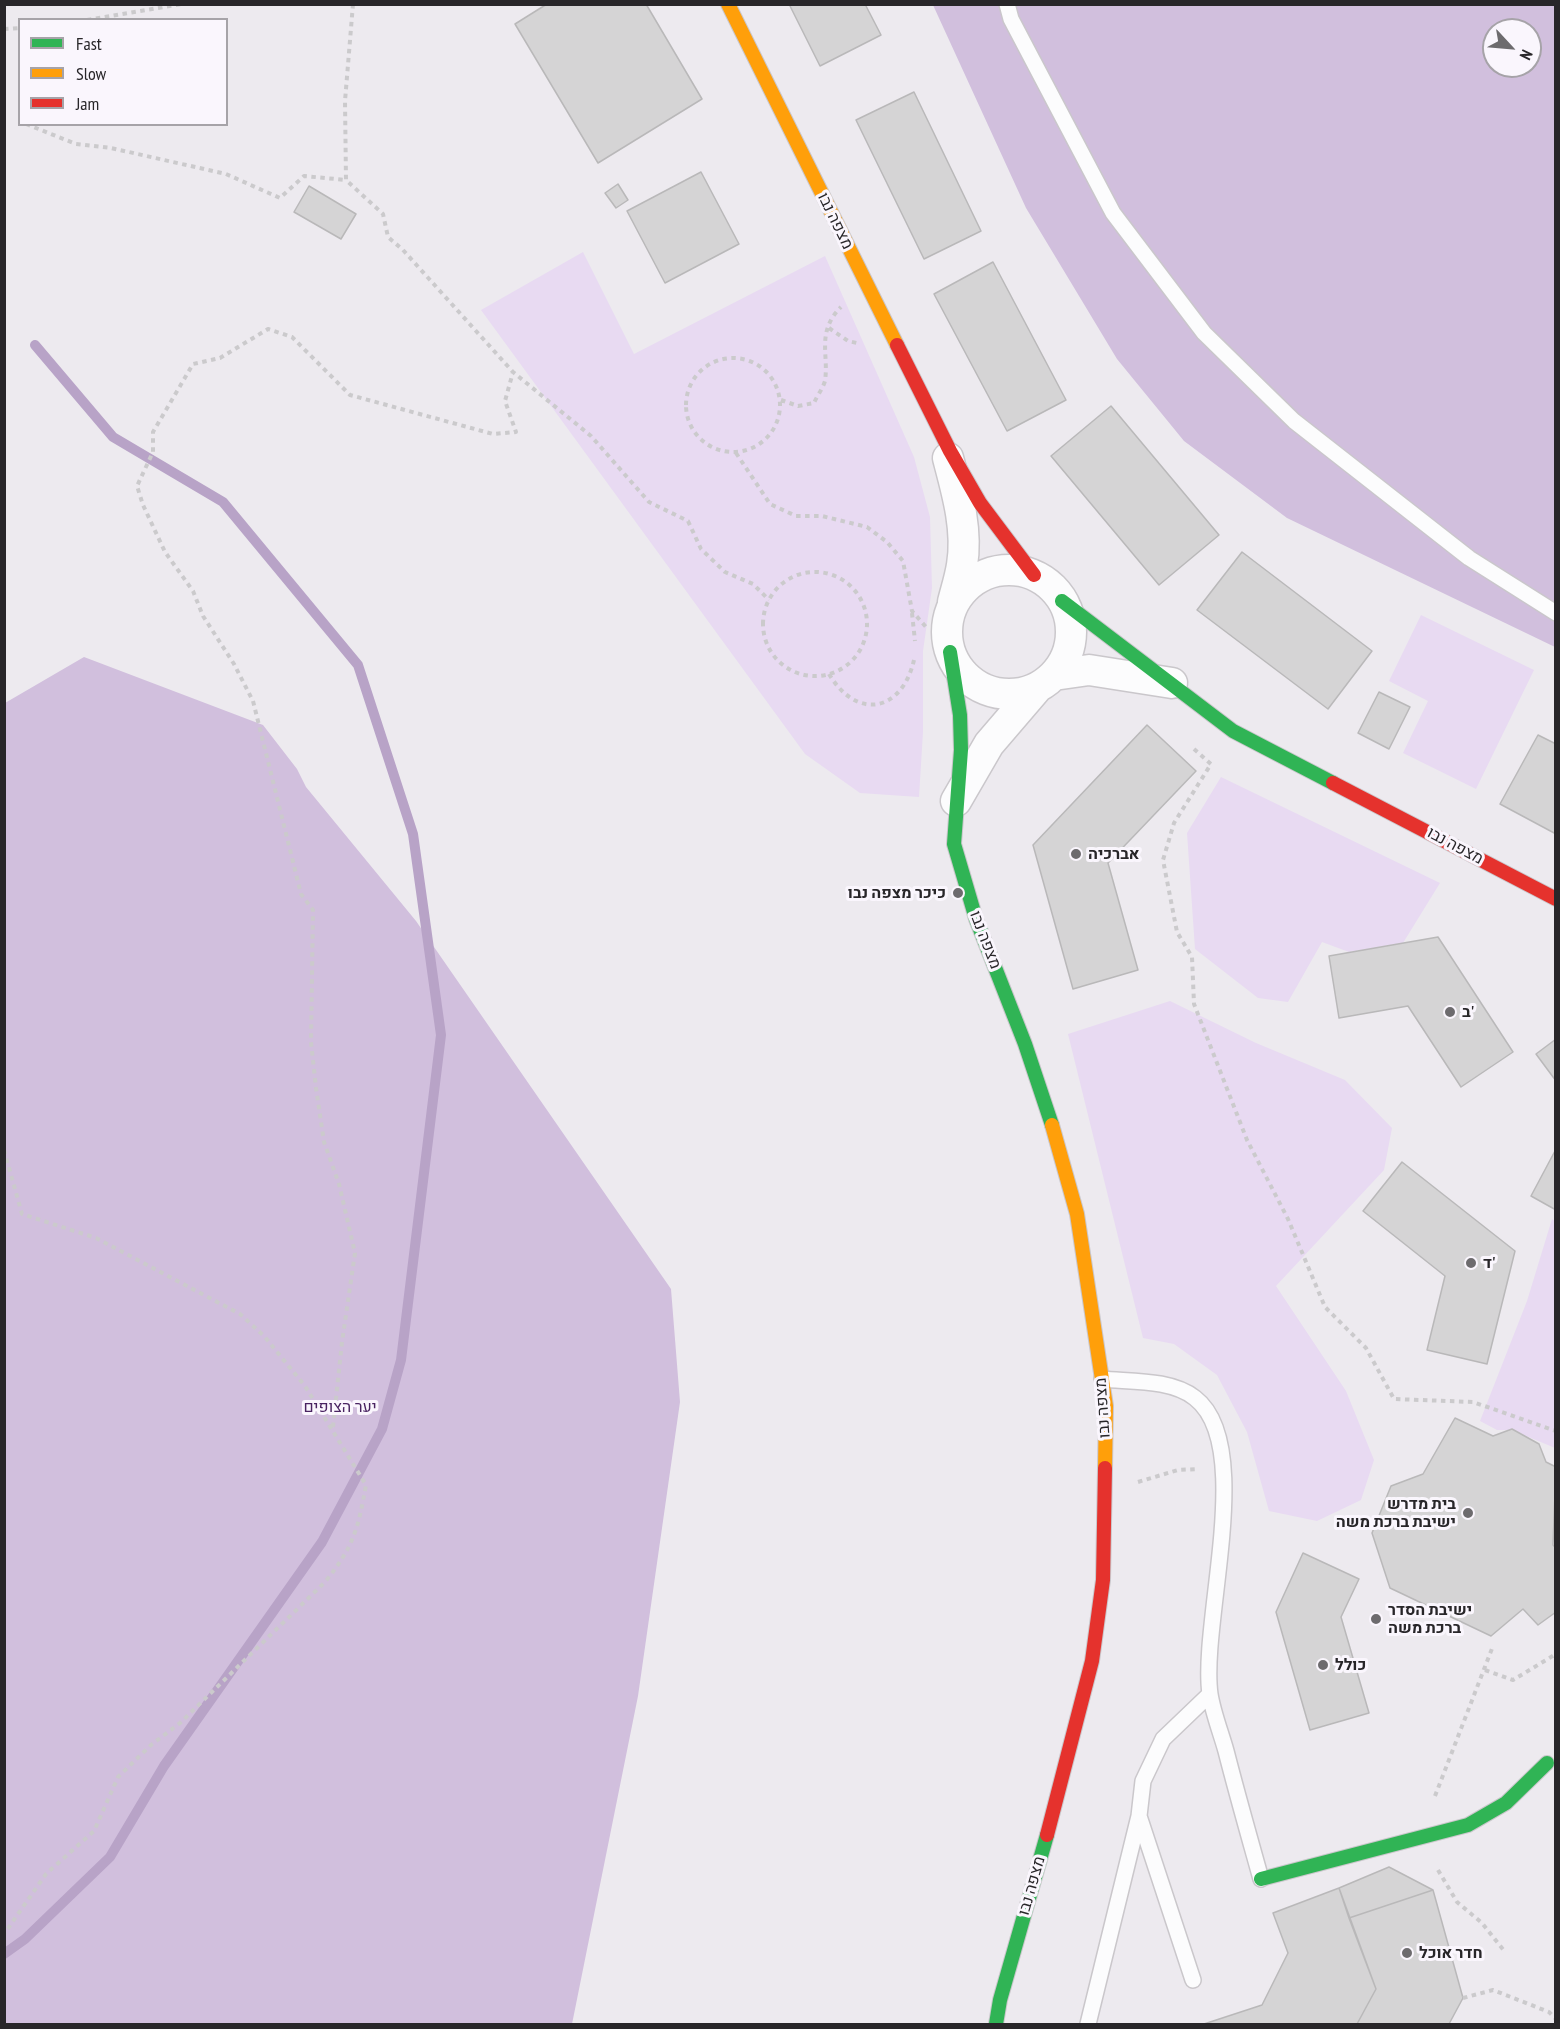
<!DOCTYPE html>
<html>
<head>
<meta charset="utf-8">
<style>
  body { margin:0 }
  #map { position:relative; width:1560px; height:2029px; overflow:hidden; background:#edeaef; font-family:"PT Sans Narrow",sans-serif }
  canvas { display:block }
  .frame { position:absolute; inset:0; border:6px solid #282629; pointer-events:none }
  .legend { position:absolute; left:18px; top:18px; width:210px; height:108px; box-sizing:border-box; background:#faf6fd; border:2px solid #a6a3a8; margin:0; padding:8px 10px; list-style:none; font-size:18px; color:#282629 }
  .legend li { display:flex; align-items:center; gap:12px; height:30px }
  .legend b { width:30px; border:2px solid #a6a3a8 }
  .north { position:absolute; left:1482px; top:18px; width:60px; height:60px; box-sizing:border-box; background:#faf6fd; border:2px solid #a6a3a8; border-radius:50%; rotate:116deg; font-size:16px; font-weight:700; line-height:24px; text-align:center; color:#282629 }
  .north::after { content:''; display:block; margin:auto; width:21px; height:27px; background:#6d6b6e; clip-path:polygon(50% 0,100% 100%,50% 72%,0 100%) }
</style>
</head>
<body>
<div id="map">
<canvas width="1560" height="2029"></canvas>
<div class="frame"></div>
<ul class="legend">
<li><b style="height:8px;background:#30b455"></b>Fast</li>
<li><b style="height:8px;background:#ff9f0a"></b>Slow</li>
<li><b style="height:8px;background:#e5322d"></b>Jam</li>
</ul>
<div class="north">N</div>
</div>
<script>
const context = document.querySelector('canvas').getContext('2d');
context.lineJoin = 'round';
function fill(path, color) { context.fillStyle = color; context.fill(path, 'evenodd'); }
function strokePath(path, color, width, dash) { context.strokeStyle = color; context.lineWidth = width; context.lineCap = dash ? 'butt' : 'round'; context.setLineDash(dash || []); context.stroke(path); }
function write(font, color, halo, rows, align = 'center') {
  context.font = font + ' "PT Sans Narrow",Heebo,sans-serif'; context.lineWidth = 6; context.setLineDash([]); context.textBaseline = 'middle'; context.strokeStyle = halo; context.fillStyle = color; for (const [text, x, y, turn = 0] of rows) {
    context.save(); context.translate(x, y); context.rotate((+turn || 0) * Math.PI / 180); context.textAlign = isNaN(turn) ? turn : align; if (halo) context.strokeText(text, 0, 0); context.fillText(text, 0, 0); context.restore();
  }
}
fill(new Path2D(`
  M583,252L634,354L825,256L914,457L930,517L932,588L923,651V732L919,797L860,793L805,754L481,310Z
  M1421,615L1534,670L1476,789L1403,753L1428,701L1389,681Z
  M1221,777L1440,883L1403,943L1349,952L1322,942L1288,1002L1258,998L1195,949L1187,833Z
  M1170,1001L1256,1043L1345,1080L1392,1128L1384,1170L1276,1286L1346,1391L1374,1460L1361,1500L1317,1521L1269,1511L1247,1432L1217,1375L1174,1344L1143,1338L1068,1034Z
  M1552,1219L1556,1222L1555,1448L1512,1430H1497L1480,1421L1527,1301Z`), '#e8daf2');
fill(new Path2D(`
  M933,5H1555V647L1287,518L1184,441L1117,359L1026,208ZM1494,30H1530V66H1494Z
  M84,657L263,725L297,769L306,787L416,921L671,1289L680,1402L638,1696L572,2024H5V703Z`), '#d1bfdd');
strokePath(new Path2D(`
  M4,1954L25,1939L110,1857L164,1766L322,1542L382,1429L401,1360L441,1035L413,834L358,665L223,502L113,437L35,345`), '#b8a3c7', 10);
const building = new Path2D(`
  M547,4H646L702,99L598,163L515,24Z
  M789,4H865L881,35L820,66Z
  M914,92L981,231L924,259L856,120Z
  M701,172L739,244L665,283L627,211Z
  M618,184L628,200L616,208L605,193Z
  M309,186L356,214L341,239L294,212Z
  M993,262L1066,400L1007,431L934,294Z
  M1111,406L1219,535L1159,585L1051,456Z
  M1242,552L1372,651L1328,709L1197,610Z
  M1379,692L1410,707L1389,749L1358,733Z
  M1147,725L1196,771L1108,863L1138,970L1073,989L1033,845Z
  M1538,735L1556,744V834L1500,804Z
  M1438,937L1513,1052L1461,1087L1408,1006L1339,1018L1329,956Z
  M1556,1039V1081L1536,1054Z
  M1556,1149V1210L1531,1196Z
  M1402,1162L1515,1251L1487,1364L1427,1350L1445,1276L1363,1211Z
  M1455,1418L1493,1436L1512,1429L1539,1444L1546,1462L1556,1467L1553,1545L1556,1548V1612L1538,1625L1523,1609L1491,1636L1390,1588L1372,1533L1391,1486L1423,1474Z
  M1303,1553L1359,1579L1341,1617L1369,1713L1310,1730L1276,1612Z
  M1389,1867L1433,1890L1349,1918L1339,1888Z
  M1339,1888L1376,1989L1357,2024H1204L1262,2005L1288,1953L1273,1913Z
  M1433,1890L1463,1998L1449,2024H1357L1376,1989L1349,1918Z`);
fill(building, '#d5d4d5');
strokePath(building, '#b9b8b9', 1.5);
const lane = new Path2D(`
  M1007,4L1011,19L1113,213L1204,333L1294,421L1469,558L1556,613
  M1102,1379C1130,1382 1171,1379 1195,1398C1256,1445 1200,1623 1210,1694C1213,1713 1221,1733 1226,1751C1237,1794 1249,1836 1261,1879
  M1193,1980L1139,1816L1143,1781L1163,1739L1210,1694
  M1088,2024L1139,1816`);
const street = new Path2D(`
  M948,458C957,492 968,530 962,565C960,578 956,590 953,602
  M947 632a62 62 0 1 1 124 0a62 62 0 1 1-124 0Z
  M1054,675L1089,670L1172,683
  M956,801L989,744L1037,688`);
const fast = new Path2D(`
  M1062,601L1233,731L1333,783
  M950,652L960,715L961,750L954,844L976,919L1025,1044L1052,1125
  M1261,1879L1468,1825L1506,1803L1547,1763
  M996,2024L1000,2000L1047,1835`);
const slow = new Path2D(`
  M728,4L897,345
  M1052,1125L1077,1214L1106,1406L1105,1468`);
const jam = new Path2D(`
  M897,345L950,451L980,503L1034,575
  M1333,783L1556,899
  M1047,1835L1092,1661L1103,1580L1105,1468`);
strokePath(lane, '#cac7cb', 18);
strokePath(street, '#cac7cb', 33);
strokePath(fast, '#cac7cb', 16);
strokePath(slow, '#cac7cb', 16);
strokePath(jam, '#cac7cb', 16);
strokePath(new Path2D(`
  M353,4L345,101L346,180L383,214L388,237L403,250L513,372
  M87,20L182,4
  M4,29L20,28
  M26,124L76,144L111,148L226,174L280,198L304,176L346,180
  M829,328L848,341L857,343
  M686 405a47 47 0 1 1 94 0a47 47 0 1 1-94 0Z
  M781,400L798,406L814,403C817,396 823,388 825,381C829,354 816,332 841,307
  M736,453L770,504L796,516H822L867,527L887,542L903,561L912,611L926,627
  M763 624a52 52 0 1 1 104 0a52 52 0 1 1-104 0Z
  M912,613L915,641
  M829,674C857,721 902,712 914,660
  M1194,749L1211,764L1174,823L1163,860L1177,932L1192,957L1194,1004L1247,1140L1288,1219L1325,1307L1366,1348L1394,1399L1473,1402L1556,1431
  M4,1150L22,1214L96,1238L240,1314L264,1336L305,1386L366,1485C358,1529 354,1546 325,1582L180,1723L151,1745L118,1777L94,1831L46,1874L4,1934
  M333,1427L342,1342L355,1253L339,1184L324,1142L316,1088L311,1042L313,910L301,894L253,701L234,664L203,616L193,591L165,552L143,505L137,486L153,452V432L193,364L220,358L268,329L292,337L350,395L493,434L516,432L505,401L513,372L591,436L649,502L688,521L701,549L725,572L753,584L769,600
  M1138,1482L1178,1470L1198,1469
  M1485,1670L1513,1680L1556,1654
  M1435,1796L1493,1646
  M1438,1870L1457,1902L1482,1923L1505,1952
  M1463,1998L1493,1990L1549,2012L1556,2019`), '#cbcacc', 4, [4.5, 4.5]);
strokePath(lane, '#fcfcfd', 15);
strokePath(street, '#fcfcfd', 30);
strokePath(fast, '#30b455', 14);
strokePath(slow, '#ff9f0a', 14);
strokePath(jam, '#e5322d', 14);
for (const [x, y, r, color] of [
  [1076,854,6,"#6d6b6e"],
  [958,893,6,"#6d6b6e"],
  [1450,1012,6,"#6d6b6e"],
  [1471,1263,6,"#6d6b6e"],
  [1468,1513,6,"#6d6b6e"],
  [1376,1619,6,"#6d6b6e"],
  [1323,1665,6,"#6d6b6e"],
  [1407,1953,6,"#6d6b6e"]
]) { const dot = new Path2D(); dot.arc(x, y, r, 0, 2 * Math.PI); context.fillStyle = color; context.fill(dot); strokePath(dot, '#faf6fd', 2); }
write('16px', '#282629', '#faf6fd', [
  ["מצפה נבו",835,221,64],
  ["מצפה נבו",1455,846,28],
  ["מצפה נבו",985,940,69],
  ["מצפה נבו",1103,1408,-94],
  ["מצפה נבו",1032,1886,-74]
]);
write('bold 16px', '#282629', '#faf6fd', [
  ["אברכיה",1088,854],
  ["כיכר מצפה נבו",946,893,"right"],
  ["ב'",1462,1012],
  ["ד'",1483,1263],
  ["בית מדרש",1456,1504,"right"],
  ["ישיבת ברכת משה",1456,1522,"right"],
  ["ישיבת הסדר",1388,1610],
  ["ברכת משה",1388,1628],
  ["כולל",1335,1665],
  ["חדר אוכל",1419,1953]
], 'left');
write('16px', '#492361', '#faf6fd', [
  ["יער הצופים",340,1407]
]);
</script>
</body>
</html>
